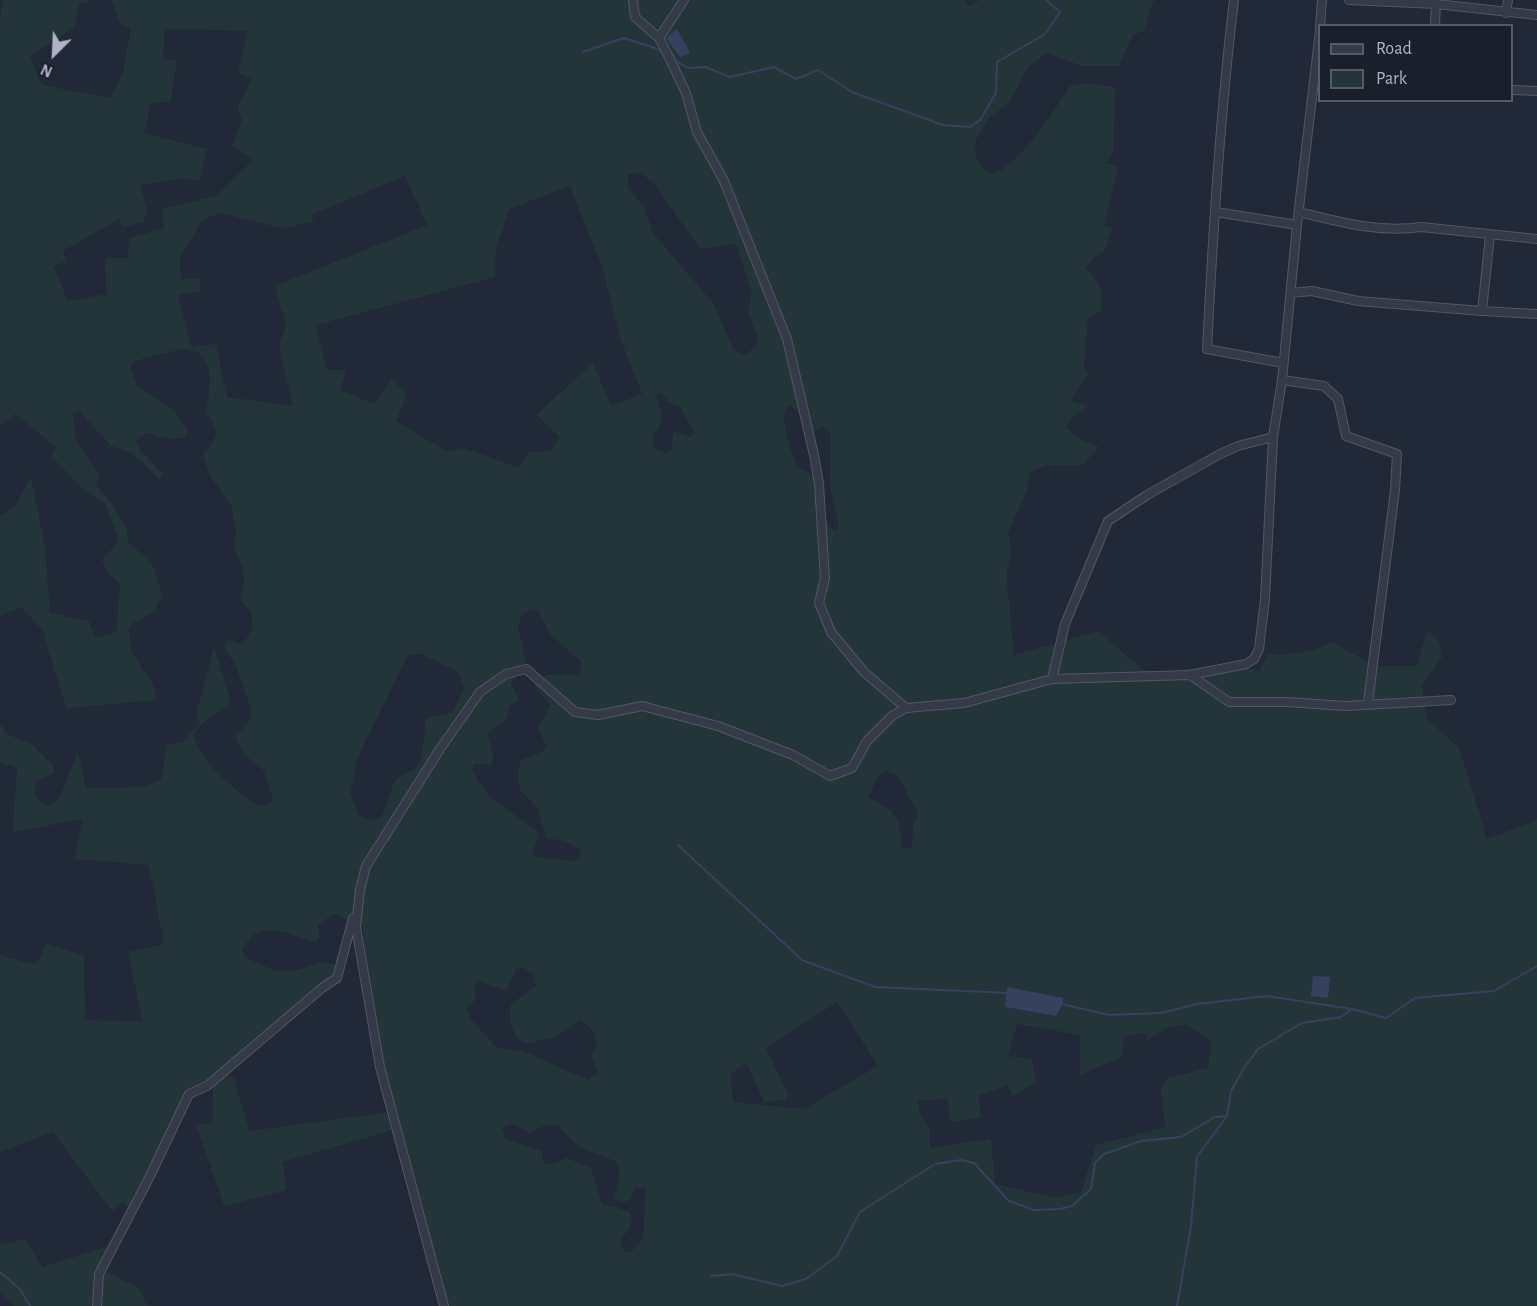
<!DOCTYPE html>
<html>
<head>
<meta charset="utf-8">
<style>
  body { margin:0 }
  #map { position:relative; width:1537px; height:1306px; overflow:hidden; background:#212837; font-family:"Alegreya Sans",sans-serif }
  canvas { display:block }
  .legend { position:absolute; left:1318px; top:24px; width:195px; height:78px; box-sizing:border-box; background:#1a1f2c; border:2px solid #555b69; margin:0; padding:8px 10px; list-style:none; font-size:18px; color:#aeb4c4 }
  .legend li { display:flex; align-items:center; gap:12px; height:30px }
  .legend b { width:30px; border:2px solid #555b69 }
  .north { position:absolute; left:24px; top:24px; width:60px; height:60px; -webkit-text-stroke:4px #1a1f2c; paint-order:stroke; rotate:204deg; font-size:16px; font-weight:700; line-height:24px; text-align:center; color:#aeb4c4 }
  .north::after { content:''; display:block; margin:auto; width:21px; height:27px; background:#aeb4c4; clip-path:polygon(50% 0,100% 100%,50% 72%,0 100%) }
</style>
</head>
<body>
<div id="map">
<canvas width="1537" height="1306"></canvas>
<ul class="legend">
<li><b style="height:8px;background:#343a48"></b>Road</li>
<li><b style="height:16px;background:#243539"></b>Park</li>
</ul>
<div class="north">N</div>
</div>
<script>
const context = document.querySelector('canvas').getContext('2d');
context.lineJoin = 'round';
function fill(path, color) { context.fillStyle = color; context.fill(path, 'evenodd'); }
function strokePath(path, color, width, dash) { context.strokeStyle = color; context.lineWidth = width; context.lineCap = dash ? 'butt' : 'round'; context.setLineDash(dash || []); context.stroke(path); }
fill(new Path2D(`
  M3,0H94L79,4L74,28L30,56L42,85L110,98L123,73L131,28L120,24L112,0H965L970,7L979,0H1154L1149,12L1145,30L1132,36L1119,66H1082L1046,53L1027,69L1009,103L989,118L976,140L975,154L981,166L992,175C1020,163 1054,112 1070,86L1083,83L1115,87L1113,152L1106,163L1118,167L1104,225L1112,229L1105,250L1092,259L1086,268C1100,284 1105,289 1101,311L1088,319L1084,367L1089,374L1070,400L1088,406L1074,416L1065,427L1080,439L1099,447L1083,465H1046L1031,472L1027,490L1008,533L1011,554L1006,575L1014,655L1098,631L1148,674L1218,665L1260,670L1267,654C1291,655 1310,654 1331,642L1376,666H1416L1428,629L1438,641L1442,657L1422,685L1426,718L1459,748L1487,839L1533,822L1537,818V1306H439L416,1198L380,1062L362,925L333,914L318,925L319,938L315,942C287,934 257,916 242,951C245,958 249,959 256,962C284,976 294,973 322,961L339,966L336,975L268,1029L224,1072L234,1078L249,1131L383,1113L390,1114L393,1125L390,1131L282,1162L287,1190L224,1206L196,1124L213,1123V1084L187,1098L131,1210L123,1202L112,1211L53,1132L0,1152V955L35,965L47,944L84,956L85,1020L143,1022L128,952L164,944L149,865L74,859L83,819L13,832L17,768L0,762V724L7,734L31,744L54,767L53,773L36,782C32,794 39,805 51,806L60,797L78,752L86,788L143,787L161,780L167,745L183,742L200,723L197,712L214,647L231,701C221,713 198,723 193,735C201,763 236,792 261,807L272,802V796L264,771L244,754L235,736L249,722L251,710L236,666L225,649V643L229,639L242,645C256,627 257,615 240,599L244,580L242,565L233,547L236,534L232,507L209,474L203,455C219,433 221,435 206,412C209,393 217,357 192,350C186,348 176,351 169,352C154,355 143,357 130,365L137,386L174,410L188,431L185,437C172,442 160,437 147,433L136,440L141,451L163,474L160,479L130,452L111,446L79,411L73,413L75,439L100,476L96,482L98,488L112,503L126,528L129,543L152,563L162,595L155,611L133,623L128,628L132,653L153,684L157,700L66,708L43,631L21,607L0,616V516L14,507L31,477L45,547L50,613L89,621L95,638L117,632L120,584L107,572L102,560L119,541L106,505L85,491L52,457L56,447L15,414L0,426V18ZM165,29L248,31L238,73L252,78L238,107L242,120L232,146L253,160L216,196L162,209L164,228L129,238L128,258H105L106,294L68,301L54,267L66,261L63,251L119,219L123,227L144,222L147,209L140,185L184,178L199,181L207,149L144,133L151,103L170,102L177,61L163,59ZM639,172L654,183L700,249L736,244L752,293L748,311L759,342L746,355L734,350L713,303L653,233L645,208L628,188V175ZM405,176L427,225L275,286L286,324L279,348L293,406L227,397L216,344L191,347L178,295L201,291L199,279H181L180,258L203,220L220,213L282,228L314,222L311,215ZM570,186L602,266L621,340L642,394L611,406L593,363L536,415L560,437L550,451L530,452L518,467L463,448L446,451L396,421L407,394L392,379L374,404L340,390L346,370H327L316,325L495,277L496,249L509,209ZM661,392L668,402L680,407L695,433L690,437L673,431L672,449L666,453L654,448L653,436L663,420L656,396ZM789,405L799,413L806,431L811,433L822,427L831,434L830,489L839,526L835,531L822,518L819,479L797,467C792,450 777,421 789,405ZM533,608L539,612L550,634L582,663L580,675C563,675 543,669 534,686L550,706L538,728L546,745L543,751L520,761L518,779L521,791L538,809L546,838L565,841L580,850V857L575,861L537,857L533,852L538,833L534,828L490,798L472,771L474,764L492,765L493,753L487,734L507,718L509,706L519,700L511,683L526,664L518,626L522,614ZM422,654L458,672L464,688L453,712L426,718L422,756L417,767L395,780L382,816L371,820L359,816L350,794L358,757L408,655ZM885,771L897,775L918,813L913,826L912,847L903,848C898,815 898,814 869,797L876,779ZM523,968L534,974L536,986L511,1004C508,1019 511,1034 525,1044L556,1037L581,1020L594,1032L597,1044L591,1055L598,1073L588,1080L523,1051L497,1048L471,1019L467,1008L476,999L474,986L478,981L506,991L516,969ZM1007,987L1056,1016L1005,1007ZM837,1002L878,1066L804,1109L734,1102L730,1075L746,1062L764,1102L786,1100L788,1094L766,1048ZM1017,1024L1080,1035V1075L1122,1057L1124,1036L1145,1033L1147,1041L1166,1028L1185,1024L1211,1041L1208,1068L1168,1078L1161,1088L1165,1127L1096,1145L1081,1192L1057,1198L995,1184L991,1139L930,1148L929,1127L920,1115L918,1100L948,1099L950,1122L981,1118L979,1095L1008,1085L1012,1096L1036,1082L1032,1059L1008,1056ZM514,1124L529,1133L546,1125L558,1126L581,1148L615,1161L620,1172L614,1199L624,1202L630,1200L635,1188L646,1189L643,1239L630,1253L624,1251L621,1239L629,1229L632,1217L628,1211L602,1204L591,1168L567,1158L549,1165L543,1163L542,1151L505,1139L502,1128Z
  M24,1239L43,1267L114,1244L101,1269L139,1288L147,1306H14L0,1292V1242L5,1244Z`), '#243539');
fill(new Path2D(`
  M677,29L690,53L680,57L666,38Z
  M1313,976L1330,977L1328,998L1311,996Z
  M1007,987L1063,998V1004L1056,1016L1005,1007Z`), '#35415e');
strokePath(new Path2D(`
  M583,52L624,38L655,48L665,54
  M673,59L688,68L705,67L730,77L774,67L796,79L818,70L852,92L943,125L970,127L980,120L996,93L997,62L1045,34L1060,12L1046,0
  M678,845L802,960L875,987L1009,993
  M1062,1004L1109,1015L1161,1013L1197,1004L1267,996L1352,1009L1386,1018L1415,998L1494,991L1537,966
  M0,1272L20,1289L30,1306
  M711,1276L732,1274L782,1286L806,1279L837,1256L860,1212L935,1164L961,1160L974,1163L1009,1201L1034,1210L1060,1209L1072,1206L1091,1189L1095,1163L1104,1154L1141,1141L1181,1137L1215,1117L1227,1116
  M1177,1306L1191,1226L1197,1157L1227,1116L1231,1091L1244,1068L1258,1049L1302,1023L1341,1017L1352,1009`), '#35415e', 2);
const street = new Path2D(`
  M633,0L635,17L659,38L669,57L686,93L697,132L724,181L787,339L814,455L819,484L825,578L819,603L831,632L864,672L906,708
  M1234,0C1220,116 1213,233 1207,349L1283,363
  M1349,0L1436,4L1537,15
  M1506,13L1508,0
  M1320,26L1322,0
  M1435,26L1436,0
  M659,38L684,0
  M1512,90L1537,91
  M1216,212L1297,225
  M1299,212C1340,222 1379,233 1421,227L1537,239
  M1291,293L1312,291L1358,301L1482,311L1537,314
  M1482,311L1490,235
  M1282,380L1324,386L1338,399L1346,436L1397,454L1395,490L1368,703
  M1190,675L1229,702H1286L1346,706L1451,700
  M1052,679L1065,624L1108,521L1147,495L1220,454L1238,446L1273,437
  M97,1306L99,1274L149,1178L189,1094L207,1086L322,988L337,978L353,918
  M444,1306L380,1067L356,927L360,890L366,866L440,749L480,692L506,674L526,669L575,712L598,715L642,706L718,726L793,755L830,776L852,768L867,741L892,716L906,708L964,703L1052,679L1190,675L1246,664L1254,659L1259,649L1265,599L1273,437L1282,380L1297,225L1320,30`);
strokePath(street, '#525765', 10);
strokePath(street, '#343a48', 8);
</script>
</body>
</html>
